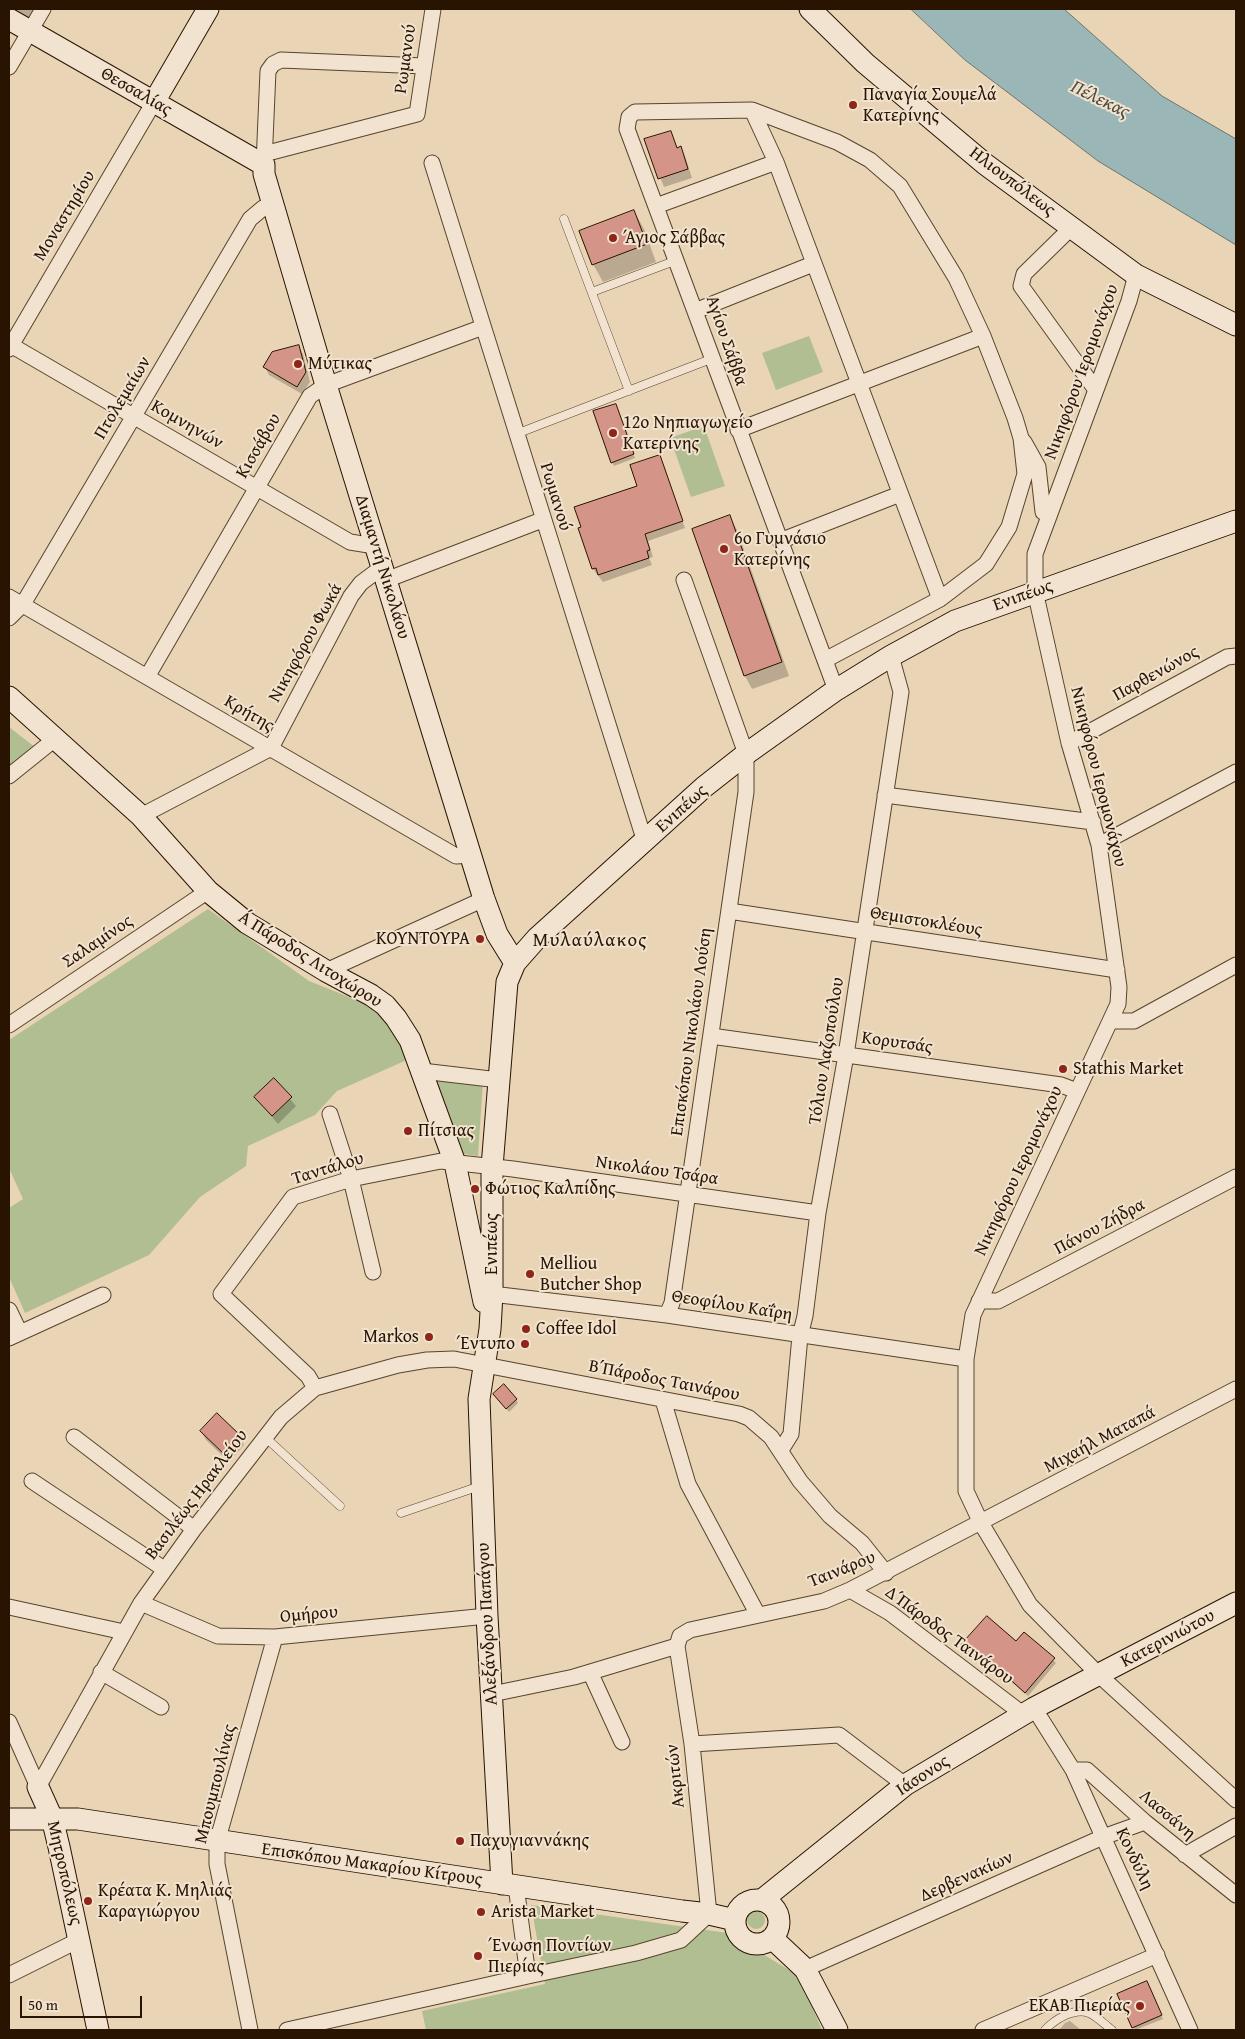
<!DOCTYPE html>
<html>
<head>
<meta charset="utf-8">
<style>
  body { margin:0 }
  #map { position:relative; width:1245px; height:2039px; overflow:hidden; background:#e9d4b5; font-family:"Gentium Book Plus",serif }
  canvas { display:block }
  .frame { position:absolute; inset:0; border:10px solid #281400; pointer-events:none }
  .scale { position:absolute; left:20px; top:1996px; width:122px; height:22px; box-sizing:border-box; border:2px solid #281400; border-top:0; padding-left:6px; font-size:15px; line-height:18px; white-space:nowrap; color:#281400; -webkit-text-stroke:4px #f1e3cf; paint-order:stroke }
</style>
</head>
<body>
<div id="map">
<canvas width="1245" height="2039"></canvas>
<div class="frame"></div>
<div class="scale">50 m</div>
</div>
<script>
const context = document.querySelector('canvas').getContext('2d');
context.lineJoin = 'round';
function fill(path, color) { context.fillStyle = color; context.fill(path, 'evenodd'); }
function strokePath(path, color, width, dash) { context.strokeStyle = color; context.lineWidth = width; context.lineCap = dash ? 'butt' : 'round'; context.setLineDash(dash || []); context.stroke(path); }
function write(font, color, halo, rows, align = 'center') {
  context.font = font + ' "Gentium Book Plus",serif'; context.lineWidth = 4; context.setLineDash([]); context.textBaseline = 'middle'; context.strokeStyle = halo; context.fillStyle = color; for (const [text, x, y, turn = 0] of rows) {
    context.save(); context.translate(x, y); context.rotate((+turn || 0) * Math.PI / 180); context.textAlign = isNaN(turn) ? turn : align; if (halo) context.strokeText(text, 0, 0); context.fillText(text, 0, 0); context.restore();
  }
}
fill(new Path2D(`
  M809,336L823,372L776,390L762,353Z
  M704,426L725,486L691,497L670,438Z
  M9,727L35,747L9,768Z
  M208,909L309,981L369,1005L387,1018L409,1059L337,1091L315,1115L248,1146L246,1166L200,1197L149,1255L25,1313L9,1277V1208L23,1199L9,1168V1040Z
  M430,1076L483,1082L478,1156L458,1153Z
  M531,1905L728,1933L799,1976L822,2030H426L422,2011L545,1984Z
  M747 1920a9 9 0 1 1 18 0a9 9 0 1 1-18 0Z`), '#b1be91');
const water = new Path2D(`
  M911,9H1064L1162,96L1236,139V245L1098,161L965,60Z`);
fill(water, '#9ab6b7');
strokePath(water, '#6c756e', 1);
fill(new Path2D(`
  M9,9H39L29,24Z
  M670,132L678,149L680,148L685,156L692,178L664,187L646,140Z
  M634,211L644,229L656,262L603,282L593,264Z
  M298,346L303,354L310,382L302,394L269,375L265,367Z
  M617,409L635,458L614,466L612,462Z
  M659,456L685,528L648,541L653,557L649,558L652,565L603,582L593,569L639,487Z
  M730,517L737,530L789,676L752,689L745,676L693,529Z
  M274,1080L296,1106L278,1124L256,1098Z
  M495,1395L516,1399L518,1403L509,1412Z
  M201,1431L240,1437L244,1445L229,1462L206,1440Z
  M1024,1633L1056,1663L1028,1696L1006,1677L1002,1681L963,1645L1016,1643Z
  M1148,1986L1163,2019L1135,2030L1119,1994Z
  M1070,2021L1081,2030H1059L1065,2023Z`), '#0003');
const building = new Path2D(`
  M671,131L677,148L681,146L688,169L658,179L644,139Z
  M634,210L647,244L592,265L579,231Z
  M299,345L306,372L297,387L263,367L272,352Z
  M616,404L634,454L611,463L593,411Z
  M660,455L683,521L645,534L650,550L647,551L649,558L598,575L596,568L592,569L578,528L581,527L574,507L637,486L630,465Z
  M730,515L782,662L744,676L692,529Z
  M274,1078L292,1097L272,1116L254,1097Z
  M504,1384L517,1399L506,1409L493,1394Z
  M217,1413L241,1436L224,1454L200,1431Z
  M987,1616L1016,1641L1024,1632L1055,1658L1025,1693L1004,1674L1000,1678L961,1645Z
  M1147,1981L1162,2015L1132,2028L1117,1994Z`);
fill(building, '#d59488');
strokePath(building, '#281400', 1);
const lane = new Path2D(`
  M564,219L629,391
  M592,292L677,260
  M516,434L711,359
  M265,1437L340,1506
  M401,1513L480,1486
  M1045,2030C1054,2020 1074,2007 1089,2013C1097,2016 1105,2025 1112,2030`);
const street = new Path2D(`
  M9,67L43,9
  M752,110L776,162L940,599
  M264,154L417,114L433,9
  M432,163L645,842
  M264,164L268,71L273,64L281,60L424,66
  M656,206L776,162
  M1072,227L1024,274L1021,286L1096,390
  M1136,275L1129,301L1035,554V591L1069,743L1099,845L1119,987L1118,1004L973,1315L966,1359V1491L981,1523L1030,1605L1099,1675L1236,1800
  M695,311L813,264
  M9,344L350,542L375,546
  M9,349L154,102
  M738,430L983,336
  M1024,442L1038,467L1043,512L1049,516
  M780,541L900,494
  M386,580L542,520
  M9,597L456,856L472,855
  M9,618L23,604L250,219L263,208L275,205
  M825,660L940,599L986,564L1009,527L1025,474L1021,438L1015,418L983,336L956,278L900,186L870,160L837,142L752,110L635,112L629,117L627,129L836,690
  M147,677L310,396L326,385L483,327
  M1069,743L1227,657L1236,656
  M9,776L55,739
  M885,795L1093,822
  M141,816L271,748L351,596L361,583L381,568
  M1099,845L1236,772
  M729,911L1117,970
  M326,971L484,899
  M1111,1021H1134L1236,965
  M9,1025L208,891
  M711,1036L1061,1085L1077,1091
  M422,1071L499,1080
  M330,1114L351,1179L373,1272
  M492,1294L667,1315L966,1359
  M979,1301H998L1236,1177
  M9,1310L20,1333
  M667,1315L672,1303L746,792V754L684,580
  M9,1338L103,1295
  M315,1388L308,1376L221,1294L293,1197L351,1179L441,1161L513,1169L818,1213
  M663,1400L688,1484L758,1615
  M74,1437L194,1529
  M781,1450L791,1434L800,1336L805,1316L818,1213L846,1055L901,692L891,656
  M32,1481L164,1569
  M850,1590L890,1613L1024,1715
  M141,1603L218,1636L275,1637L487,1616
  M9,1607L124,1632
  M101,1672L161,1707
  M590,1672L622,1742
  M492,1694L574,1677L677,1646
  M1034,1708L1073,1770L1190,2030
  M9,1722L38,1787
  M692,1744L839,1735L905,1785
  M1073,1770H1087L1145,1822L1236,1895
  M38,1787L141,1603L194,1529L281,1417L315,1388L398,1365L427,1360L454,1359L739,1414L749,1418L771,1437L800,1481L830,1516L862,1543L886,1573
  M1185,1855L1236,1826
  M805,1969L1103,1837L1145,1822
  M9,1975L79,1940
  M528,1976L636,1953L681,1940L709,1914L692,1744L677,1646L680,1636L690,1630L824,1601L850,1590L1236,1389
  M250,2030L217,1864V1842L275,1637
  M287,2030L528,1976L516,1886
  M983,2030L1157,1955`);
const secondary = new Path2D(`
  M810,9L865,63L985,164L1136,275L1236,325
  M9,19L264,165V174L326,385L484,899L497,934L515,963
  M154,102L208,9
  M9,697L141,816L208,891L247,923L326,971L371,995L385,1005L396,1018L410,1040L455,1163L484,1302
  M38,1787L52,1818L59,1847L98,2030
  M9,1819H78L682,1911L709,1914L735,1920
  M502,1884L487,1616L479,1399L490,1329L492,1294V1167L507,982L515,963L537,938L704,787L746,754L836,690L891,656L955,621L1236,521
  M762,1900L905,1785L1034,1708L1236,1603
  M735 1922a22 22 0 1 1 44 0a22 22 0 1 1-44 0Z
  M772,1938L805,1969L837,2030`);
strokePath(lane, '#58442d', 9);
strokePath(street, '#58442d', 17);
strokePath(secondary, '#281400', 23);
strokePath(lane, '#f1e3cf', 8);
strokePath(street, '#f1e3cf', 15);
strokePath(secondary, '#f1e3cf', 21);
for (const [x, y, r, color] of [
  [853,105,5,"#8f2418"],
  [613,238,5,"#8f2418"],
  [298,364,5,"#8f2418"],
  [613,433,5,"#8f2418"],
  [724,549,5,"#8f2418"],
  [480,939,5,"#8f2418"],
  [1063,1069,5,"#8f2418"],
  [408,1131,5,"#8f2418"],
  [475,1189,5,"#8f2418"],
  [530,1274,5,"#8f2418"],
  [526,1329,5,"#8f2418"],
  [429,1337,5,"#8f2418"],
  [525,1344,5,"#8f2418"],
  [460,1841,5,"#8f2418"],
  [88,1901,5,"#8f2418"],
  [481,1912,5,"#8f2418"],
  [478,1956,5,"#8f2418"],
  [1140,2006,5,"#8f2418"]
]) { const dot = new Path2D(); dot.arc(x, y, r, 0, 2 * Math.PI); context.fillStyle = color; context.fill(dot); strokePath(dot, '#f1e3cf', 2); }
write('18px', '#281400', '#f1e3cf', [
  ["Ρωμανού",406,59,-82],
  ["Θεσσαλίας",136,92,30],
  ["Ηλιουπόλεως",1012,182,37],
  ["Μοναστηρίου",65,216,-59],
  ["Αγίου Σάββα",726,341,71],
  ["Νικηφόρου Ιερομονάχου",1082,372,-70],
  ["Πτολεμαίων",123,398,-59],
  ["Κομνηνών",187,425,30],
  ["Κισσάβου",259,446,-60],
  ["Ρωμανού",555,497,73],
  ["Διαμαντή Νικολάου",382,567,73],
  ["Ενιπέως",1023,596,-20],
  ["Νικηφόρου Φωκά",306,643,-61],
  ["Παρθενώνος",1156,674,-29],
  ["Κρήτης",249,714,30],
  ["Νικηφόρου Ιερομονάχου",1098,777,76],
  ["Ενιπέως",682,809,-42],
  ["Θεμιστοκλέους",926,922,9],
  ["Σαλαμίνος",98,942,-34],
  ["Α΄ Πάροδος Λιτοχώρου",310,960,32],
  ["Επισκόπου Νικολάου Λούση",692,1032,-82],
  ["Κορυτσάς",897,1043,8],
  ["Τόλιου Λαζοπούλου",827,1051,-81],
  ["Ταντάλου",328,1169,-17],
  ["Νικολάου Τσάρα",657,1171,8],
  ["Νικηφόρου Ιερομονάχου",1019,1171,-65],
  ["Πάνου Ζήδρα",1100,1227,-28],
  ["Ενιπέως",492,1244,-90],
  ["Θεοφίλου Καΐρη",732,1306,9],
  ["Β΄ Πάροδος Ταινάρου",664,1381,11],
  ["Μιχαήλ Ματαπά",1100,1440,-28],
  ["Βασιλέως Ηρακλείου",197,1495,-53],
  ["Ταινάρου",842,1570,-22],
  ["Ομήρου",309,1615,-5],
  ["Αλεξάνδρου Παπάγου",488,1624,-93],
  ["Δ΄ Πάροδος Ταινάρου",949,1636,36],
  ["Κατερινιώτου",1168,1639,-28],
  ["Ακριτών",676,1776,-96],
  ["Ιάσονος",923,1776,-33],
  ["Μπουμπουλίνας",216,1784,-76],
  ["Λασσάνη",1167,1815,40],
  ["Κονδύλη",1134,1859,65],
  ["Επισκόπου Μακαρίου Κίτρους",372,1865,8],
  ["Μητροπόλεως",64,1873,77],
  ["Δερβενακίων",967,1877,-24]
]);
write('18px', '#281400', '#f1e3cf', [
  ["Παναγία Σουμελά",863,95],
  ["Κατερίνης",863,116],
  ["Άγιος Σάββας",623,238],
  ["Μύτικας",308,364],
  ["12ο Νηπιαγωγείο",623,423],
  ["Κατερίνης",623,444],
  ["6ο Γυμνάσιο",734,539],
  ["Κατερίνης",734,560],
  ["ΚΟΥΝΤΟΥΡΑ",470,939,"right"],
  ["Stathis Market",1073,1069],
  ["Πίτσιας",418,1131],
  ["Φώτιος Καλπίδης",485,1189],
  ["Melliou",540,1264],
  ["Butcher Shop",540,1285],
  ["Coffee Idol",536,1329],
  ["Markos",419,1337,"right"],
  ["Έντυπο",515,1344,"right"],
  ["Παχυγιαννάκης",470,1841],
  ["Κρέατα Κ. Μηλιάς",98,1891],
  ["Καραγιώργου",98,1912],
  ["Arista Market",491,1912],
  ["Ένωση Ποντίων",488,1946],
  ["Πιερίας",488,1967],
  ["ΕΚΑΒ Πιερίας",1130,2006,"right"]
], 'left');
write('italic 19px', '#504d40', '#f1e3cf', [
  ["Πέλεκας",1100,100,26]
]);
context.letterSpacing = '1px';
write('19px', '#281400', '#f1e3cf', [
  ["Μυλαύλακος",590,941]
]);
context.letterSpacing = '0px';
</script>
</body>
</html>
